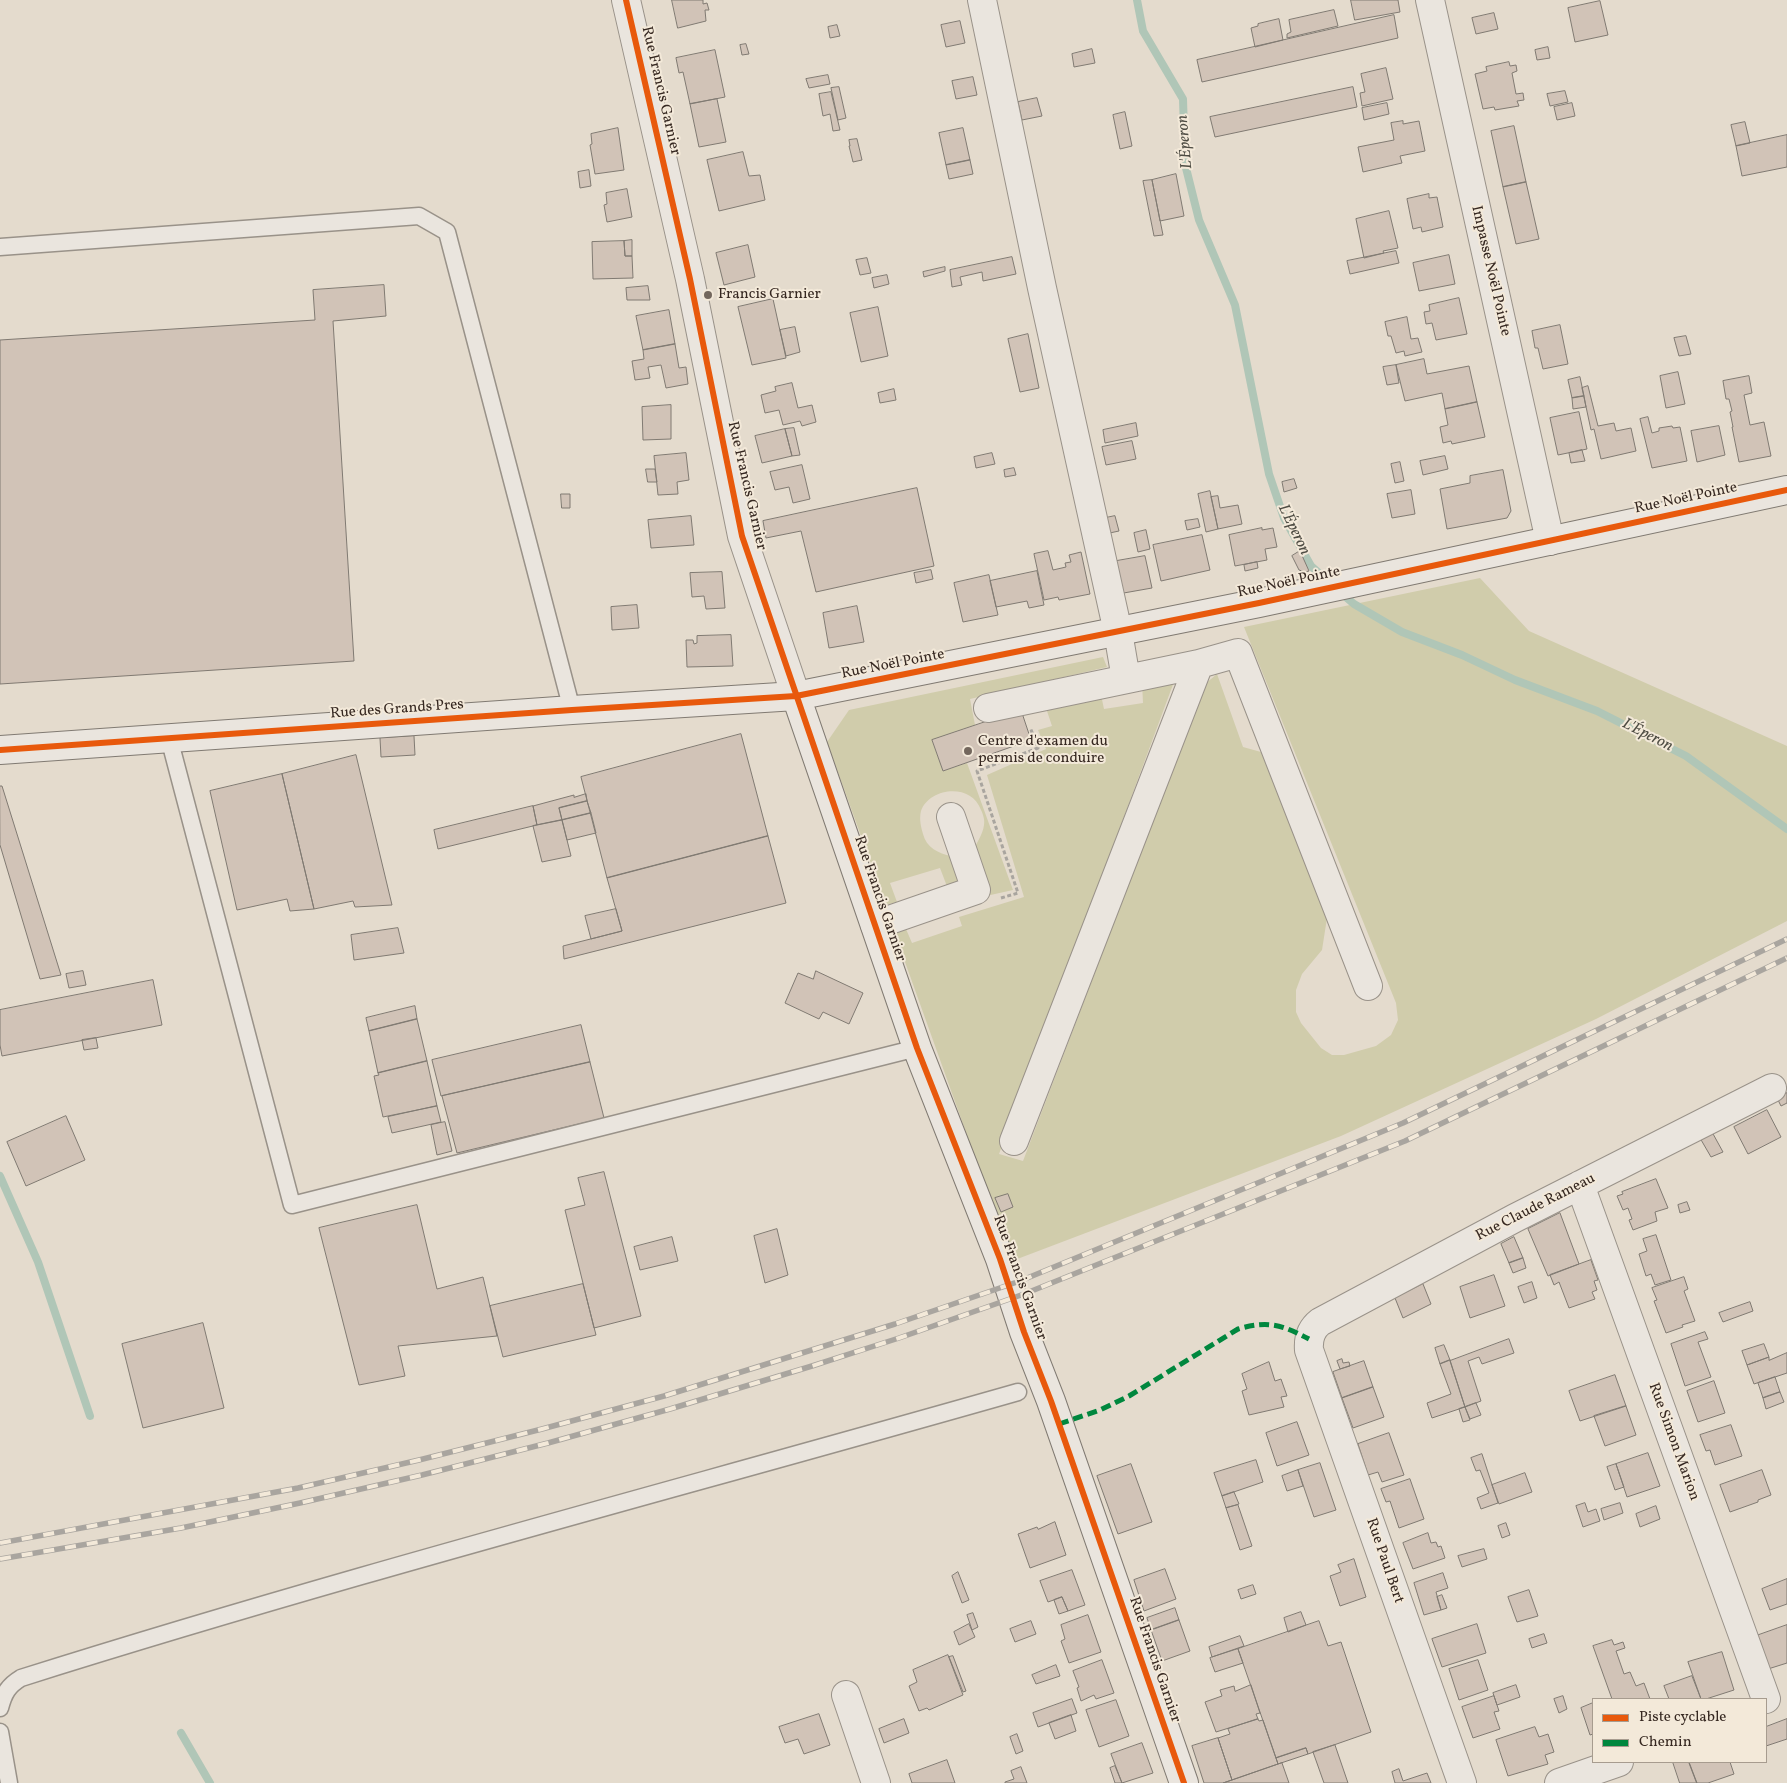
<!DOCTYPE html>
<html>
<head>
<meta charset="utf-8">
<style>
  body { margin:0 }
  #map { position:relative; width:1787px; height:1783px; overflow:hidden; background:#e4dbcd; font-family:Vollkorn,serif }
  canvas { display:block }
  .legend { position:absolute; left:1592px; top:1698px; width:175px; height:65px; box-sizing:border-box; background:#f3e9d9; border:1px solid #a79c8f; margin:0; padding:6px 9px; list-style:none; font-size:15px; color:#362821 }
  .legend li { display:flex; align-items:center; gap:10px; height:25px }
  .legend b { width:25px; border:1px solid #a79c8f }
</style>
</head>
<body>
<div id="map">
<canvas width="1787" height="1783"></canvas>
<ul class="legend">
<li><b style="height:6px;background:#e8590c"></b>Piste cyclable</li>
<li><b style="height:6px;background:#00873e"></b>Chemin</li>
</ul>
</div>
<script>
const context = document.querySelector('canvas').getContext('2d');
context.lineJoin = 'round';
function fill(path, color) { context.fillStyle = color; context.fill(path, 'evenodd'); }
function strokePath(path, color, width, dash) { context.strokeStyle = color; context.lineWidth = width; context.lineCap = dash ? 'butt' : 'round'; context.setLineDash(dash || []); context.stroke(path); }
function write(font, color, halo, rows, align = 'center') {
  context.font = font + ' Vollkorn,serif'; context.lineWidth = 4; context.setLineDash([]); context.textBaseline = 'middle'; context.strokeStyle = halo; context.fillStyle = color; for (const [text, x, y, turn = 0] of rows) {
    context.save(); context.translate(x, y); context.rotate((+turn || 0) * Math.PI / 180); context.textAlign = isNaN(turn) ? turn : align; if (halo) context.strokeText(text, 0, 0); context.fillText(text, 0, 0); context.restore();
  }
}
fill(new Path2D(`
  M1480,578L1529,631L1787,746V921L1596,1019L1341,1136L1012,1261L895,934L906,929L912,943L962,926L959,917L1024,897L987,775L1046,749L1038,730L1052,726L1044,702L1100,690L1104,709L1143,703L1142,682L1178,671L999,1154L1023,1161L1205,684L1217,674L1243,747L1261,752L1327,918L1322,950L1302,974L1296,990V1012L1301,1023L1321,1048L1332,1055H1344L1376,1046L1391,1035L1398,1020L1396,1003L1244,627Z
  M1103,657L1107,667L970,699L975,725L932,740L943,771L967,763L1013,890L986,896L972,853C976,844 983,834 984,825C985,820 983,814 981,810C971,782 929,788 921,811C919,819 921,827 923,834C926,847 939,854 951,856L963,883L948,889L940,868L890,883L897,902L886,905L827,742L849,710Z`), '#d0ccab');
strokePath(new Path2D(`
  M1137,0L1143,31L1183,99L1185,164L1199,220L1235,305L1269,474L1284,518L1311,566L1329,582
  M1341,593L1354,604L1402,632L1462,655L1515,680L1597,711L1686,756L1787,829
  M0,1176L38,1262L90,1416
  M181,1733L210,1783`), '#b0c6b7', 8);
const building = new Path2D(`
  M672,0H703V4L707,3L709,10H705L706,21L678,28Z
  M1351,0H1398L1400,12L1355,20Z
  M1600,1L1608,35L1575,42L1568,8Z
  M1334,10L1338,26L1287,38V34L1291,32L1289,20Z
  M1494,13L1498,29L1476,34L1472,18Z
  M1394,15L1398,38L1202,82L1197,60Z
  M1279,19L1283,40L1255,47L1251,28L1258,26V24Z
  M960,21L965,43L946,47L941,25Z
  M837,25L840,36L830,38L828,27Z
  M746,44L749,54L742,55L740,45Z
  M1548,47L1550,58L1537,60L1535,50Z
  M1092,49L1095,63L1074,67L1072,54Z
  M715,50L725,97L690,104L683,72L679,73L676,58Z
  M1509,62L1510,66L1516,65L1517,71L1512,73L1516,94L1523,93L1524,100L1517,101L1519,106L1495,110L1494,107L1483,109L1475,74L1487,71L1486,67Z
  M1386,68L1393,99L1362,106L1360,93L1365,92L1361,74Z
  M828,75L830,84L809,88L806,79Z
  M973,77L977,95L956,99L952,81Z
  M839,87L846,118L838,120L831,88Z
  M1353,87L1357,107L1215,137L1210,117Z
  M1565,91L1568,102L1550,106L1547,94Z
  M831,92L840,130L833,131L830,114L823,116L819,94Z
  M1037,98L1042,116L1022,120L1018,102Z
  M717,99L726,142L699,147L690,104Z
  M1387,103L1389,114L1364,120L1362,108Z
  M1572,103L1575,116L1557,120L1554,107Z
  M1125,112L1132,146L1120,149L1113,115Z
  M1403,121V124L1419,121L1425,151L1400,156L1402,163L1363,172L1358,147L1394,140L1391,123Z
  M1745,122L1750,143L1736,146L1731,125Z
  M1514,126L1526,182L1503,187L1491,131Z
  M618,128L624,170L595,174L590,145L592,144L591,134Z
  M963,128L970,160L946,165L939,133Z
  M1787,135V167L1742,176L1736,146Z
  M857,139L862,160L853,162L849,146H850L849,140Z
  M743,152L749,176L760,175L765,200L719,211L707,160Z
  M970,160L973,174L949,179L946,165Z
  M589,170L591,186L580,188L578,172Z
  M1176,174L1184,216L1160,221L1152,180Z
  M1152,180L1163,235L1154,236L1143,181Z
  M1526,182L1539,239L1516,244L1503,187Z
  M627,189L632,217L607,222L604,205L607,204L606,193Z
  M1429,194V198L1437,197L1443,227L1422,232L1421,227L1413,229L1407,199Z
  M1389,211L1398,248L1383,251L1384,253L1364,258L1356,219Z
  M632,240V256H625L624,241Z
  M624,241L625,256H632L633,278L593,279L592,242Z
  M748,245L755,277L724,285L716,253Z
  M1396,251L1399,263L1350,274L1347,261Z
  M1449,255L1455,284L1419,291L1413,263Z
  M1012,257L1016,274L983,281L982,272L960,277L962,285L952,287L950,270Z
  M867,258L871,273L860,275L856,260Z
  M945,267V271L924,277L923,272Z
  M887,275L889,284L874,288L872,278Z
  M384,285L386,316L333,321L354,661L0,684V340L315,320L313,290Z
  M648,286L650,300H627L626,288Z
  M1459,298L1467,334L1436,340L1432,323L1426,324L1424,312L1430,311L1429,305Z
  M773,299L786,358L752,365L738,307Z
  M878,307L888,356L861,362L850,313Z
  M669,310L675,344L643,350L636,316Z
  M1407,317L1411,339L1418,338L1422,352L1405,356L1404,351L1396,353L1391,336H1388L1385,322Z
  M1560,325L1568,364L1543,369L1538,348H1535L1532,331Z
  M795,327L800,352L786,356L780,330Z
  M1028,334L1039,388L1020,392L1008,339Z
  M1686,336L1691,354L1679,356L1674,338Z
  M675,344L679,368L686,367L688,384L666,388L661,365L648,367L650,378L635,380L632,361L644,359L643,350Z
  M1424,359L1427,374L1469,366L1477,402L1445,409L1442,393L1405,401L1396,365Z
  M1396,365L1399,383L1387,385L1383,367Z
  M1678,372L1685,404L1666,408L1660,376Z
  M1749,376L1752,393L1744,395L1750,425L1764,422L1771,456L1739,462L1732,427H1733L1730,412L1732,411L1729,399H1726L1723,381Z
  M1580,377L1584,396L1572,398L1568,380Z
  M792,383L798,408L812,405L816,422L802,426L800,421L783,425L779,410L765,413L761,395L776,391L775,387Z
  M1588,386L1598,426L1614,423L1616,431L1631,428L1636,451L1601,459L1594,429L1591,430L1582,388Z
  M894,389L896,400L880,403L878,393Z
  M1584,396L1586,407L1573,409L1572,398Z
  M1477,402L1485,437L1452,444L1451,441L1443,443L1440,427L1448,425L1445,409Z
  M671,405V439L643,440L642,407Z
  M1579,412L1587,449L1558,455L1550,418Z
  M1648,417L1652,433L1659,431V428L1672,426L1673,428L1680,427L1687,461L1652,468L1640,419Z
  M1136,423L1138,436L1105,443L1103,430Z
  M1719,426L1725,455L1697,462L1691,431Z
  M794,428L800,455L792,456L785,429Z
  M785,429L792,456L762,463L755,436Z
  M1132,441L1136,459L1106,465L1102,447Z
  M1582,450L1585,461L1571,463L1569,453Z
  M686,453L689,480L677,482L678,494L658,495L654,456Z
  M992,453L995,464L976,468L974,457Z
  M1445,456L1448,469L1423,475L1420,461Z
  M1400,462L1404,481L1395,483L1391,464Z
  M802,465L810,499L793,503L789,487L775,490L770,472Z
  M1014,468L1016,475L1005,477L1004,470Z
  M646,469H655L657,482H648Z
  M1503,470L1511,511L1507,518L1447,529L1440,489L1470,483V476Z
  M1294,479L1297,488L1284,492L1282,482Z
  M917,488L934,566L816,592L801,531L766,538L763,521Z
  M1411,490L1415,514L1392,518L1387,494Z
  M1210,491L1218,529L1206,532L1198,494Z
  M561,494H570V508H562Z
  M1218,496L1220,508L1238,505L1242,524L1218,529L1211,497Z
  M691,516L694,545L651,548L648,520Z
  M1115,516L1119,531L1105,534L1101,519Z
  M1198,519L1200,527L1187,530L1185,521Z
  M1262,528V530L1273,528L1277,547L1265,549L1267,560L1235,566L1229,535Z
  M1146,530L1150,549L1138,552L1134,533Z
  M1202,535L1210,570L1161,581L1153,545Z
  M1048,551L1053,570L1066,567L1065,563L1071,562L1069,555L1081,552L1090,594L1059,600L1058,597L1044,600L1034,554Z
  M1300,551L1309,571L1305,572L1299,570L1292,556Z
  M1145,556L1152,588L1118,594L1111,562Z
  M1257,562L1258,568L1245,571L1244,565Z
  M931,570L933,579L916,583L914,573Z
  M1037,571L1044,605L1029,608L1027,601L996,607L990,581Z
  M722,572L725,608L706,609L704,596L692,597L690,573Z
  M989,575L998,615L963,622L954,583Z
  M637,605L639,628L612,630L611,607Z
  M857,606L864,642L829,648L823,613Z
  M731,635L733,666L687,667L686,640H693L694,644L697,643V636Z
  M1021,710L1031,740L943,771L932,740Z
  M741,734L768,836L607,878L581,777Z
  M414,736L415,755L381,757L380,738Z
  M356,755L392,905L355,907L353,901L314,909L282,774Z
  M282,774L314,909L290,911L287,899L237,910L210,791Z
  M0,786H2L61,975L40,979L0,845Z
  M586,794L587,801L559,808L562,820L537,825L533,806L574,795V797Z
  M587,801L591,813L562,820L559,808Z
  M533,806L537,825L438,849L434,830Z
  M591,813L596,833L567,840L562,820Z
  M562,820L571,856L542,862L533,826Z
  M768,836L786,903L564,959L563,946L622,931L607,878Z
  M616,909L622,931L591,939L585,916Z
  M398,928L404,953L354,960L351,935Z
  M83,971L86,985L69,988L66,974Z
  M816,971L863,993L849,1024L823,1012L819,1019L785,1003L798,973L813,979Z
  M153,980L162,1025L2,1056L0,1045V1010Z
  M415,1006L417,1019L369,1031L366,1018Z
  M417,1019L427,1061L378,1073L369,1031Z
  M581,1025L590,1062L441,1096L432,1060Z
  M96,1038L98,1048L84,1050L82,1040Z
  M427,1061L437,1106L383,1117L374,1076L379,1075L378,1073Z
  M590,1062L604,1118L457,1153L442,1096Z
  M1787,1093V1103L1781,1106L1777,1098Z
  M437,1106L441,1122L392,1133L388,1117Z
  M1767,1110L1781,1137L1748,1154L1734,1127Z
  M66,1116L85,1160L26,1186L7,1142Z
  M445,1122L452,1151L437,1155L431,1125Z
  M1712,1132L1723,1152L1711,1157L1700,1138Z
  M604,1172L641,1316L594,1328L565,1210L585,1205L578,1178Z
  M1656,1179L1668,1208L1655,1212L1657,1221L1633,1230L1629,1220L1632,1219L1628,1208L1623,1210L1617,1196L1623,1194L1622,1192Z
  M1008,1194L1013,1207L1001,1212L995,1198Z
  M1687,1202L1690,1210L1680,1213L1678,1205Z
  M417,1205L437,1289L483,1277L497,1336L398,1346L405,1376L359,1385L319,1228Z
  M1560,1213L1579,1264L1548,1276L1528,1229Z
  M777,1229L788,1275L765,1283L754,1236Z
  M1656,1235L1671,1280L1655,1285L1651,1274L1646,1276L1639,1254L1647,1251L1643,1239Z
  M672,1237L678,1261L640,1270L634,1247Z
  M1514,1237L1523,1258L1509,1263L1501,1244Z
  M1523,1258L1526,1268L1513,1273L1509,1263Z
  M1591,1260L1598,1280L1594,1281L1597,1290L1592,1292L1595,1299L1569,1308L1559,1282L1554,1285L1550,1275Z
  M1494,1275L1505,1306L1470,1318L1460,1287Z
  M1684,1277L1688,1289L1684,1291L1695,1321L1682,1325L1683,1327L1666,1333L1654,1301L1657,1300L1652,1288Z
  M1532,1282L1537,1298L1524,1303L1518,1287Z
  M583,1284L596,1335L503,1357L490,1306Z
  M1423,1284L1431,1304L1403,1318L1395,1298Z
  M1750,1302L1753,1311L1723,1322L1719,1313Z
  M203,1323L224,1408L143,1428L122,1344Z
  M1705,1332L1708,1339L1698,1342L1711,1377L1685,1386L1671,1344Z
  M1509,1339L1514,1353L1482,1364L1479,1357L1468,1361L1481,1401L1465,1407L1450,1361Z
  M1764,1344L1769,1357L1747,1365L1742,1351Z
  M1444,1345L1450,1360L1440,1364L1435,1348Z
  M1787,1353V1373L1754,1384L1747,1365L1769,1357V1360Z
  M1342,1359L1343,1363L1349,1362L1350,1366L1340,1369L1337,1361Z
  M1450,1360L1465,1407L1432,1418L1427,1403L1451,1394L1440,1364Z
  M1364,1361L1373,1387L1342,1398L1333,1372Z
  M1269,1362L1275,1381L1281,1379L1287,1396L1281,1397L1284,1407L1249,1415L1242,1391L1247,1389L1242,1374Z
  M1615,1375L1626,1406L1580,1421L1569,1391Z
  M1775,1377L1780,1392L1763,1398L1758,1383Z
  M1714,1381L1725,1413L1698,1422L1687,1391Z
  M1373,1387L1384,1417L1353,1428L1342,1398Z
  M1780,1392L1784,1402L1766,1409L1763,1398Z
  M1476,1403L1481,1415L1470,1419L1465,1407Z
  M1626,1406L1636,1435L1605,1446L1594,1416Z
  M1465,1407L1470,1420L1463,1422L1459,1409Z
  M1297,1422L1309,1455L1277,1466L1266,1433Z
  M1731,1425L1742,1456L1715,1465L1710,1450L1706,1451L1700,1435Z
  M1389,1433L1404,1475L1382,1482L1378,1472L1368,1475L1358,1444Z
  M1648,1453L1660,1486L1627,1497L1616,1464Z
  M1482,1454L1498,1503L1481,1509L1477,1498L1489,1493L1480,1470L1476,1471L1471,1458Z
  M1256,1460L1263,1482L1222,1496L1214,1473Z
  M1320,1463L1336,1510L1314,1517L1298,1470Z
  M1131,1464L1152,1522L1118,1534L1097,1476Z
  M1616,1464L1624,1487L1615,1490L1607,1467Z
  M1298,1470L1303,1486L1287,1491L1282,1476Z
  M1762,1470L1771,1495L1758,1500V1502L1730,1512L1720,1485Z
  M1525,1473L1532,1492L1499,1504L1492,1485Z
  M1410,1479L1424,1519L1399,1528L1390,1501L1386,1502L1381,1489Z
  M1234,1492L1239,1504L1226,1508L1222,1496Z
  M1585,1503L1588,1512L1596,1509L1600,1521L1583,1527L1576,1506Z
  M1620,1503L1623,1513L1604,1520L1601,1509Z
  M1238,1505L1252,1546L1240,1550L1226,1508Z
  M1656,1506L1660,1519L1640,1527L1636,1514Z
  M1055,1522L1066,1555L1030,1568L1018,1534L1037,1527L1038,1529Z
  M1506,1523L1510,1535L1502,1538L1498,1526Z
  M1428,1533L1431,1543L1436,1542L1438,1547L1441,1546L1445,1558L1413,1569L1403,1543Z
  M1484,1549L1487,1559L1462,1567L1458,1556Z
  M1354,1559L1366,1597L1340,1606L1330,1576L1341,1572L1338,1565Z
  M1165,1569L1176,1599L1144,1611L1134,1580Z
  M1072,1570L1085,1605L1068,1611L1062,1597L1048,1602L1040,1581Z
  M958,1572L969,1600L962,1603L952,1576Z
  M1443,1573L1448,1588L1436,1592L1441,1610L1424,1615L1414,1583Z
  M1787,1579V1604L1770,1610L1762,1589Z
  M1253,1585L1256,1594L1241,1599L1238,1590Z
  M1529,1590L1538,1616L1517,1622L1508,1597Z
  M1442,1595L1447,1608L1441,1610L1437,1597Z
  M1062,1597L1068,1611L1059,1614L1054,1600Z
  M1175,1608L1179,1620L1151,1630L1147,1618Z
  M1301,1612L1306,1625L1288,1632L1284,1618Z
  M973,1613L978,1627L972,1630L967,1615Z
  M1088,1615L1101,1652L1069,1663L1061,1641L1065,1639L1061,1625Z
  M1179,1620L1190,1651L1162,1661L1151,1630Z
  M1031,1621L1036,1634L1015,1642L1010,1629Z
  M1319,1621L1328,1646L1341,1642L1371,1732L1308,1754L1306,1748L1276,1758L1238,1649Z
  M969,1624L975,1637L959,1645L954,1632Z
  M1477,1624L1486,1653L1442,1667L1432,1639Z
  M1787,1625V1663L1768,1669L1756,1636Z
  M1544,1634L1547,1643L1532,1648L1529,1639Z
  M1240,1636L1244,1646L1212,1657L1209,1647Z
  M1612,1640L1614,1645L1623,1642L1625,1648L1616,1651L1624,1674L1630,1672L1636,1686L1644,1683L1650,1699H1612L1593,1646Z
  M1238,1649L1243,1663L1215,1672L1210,1658Z
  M1722,1652L1734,1690L1706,1699H1701L1688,1662Z
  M948,1655L963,1695L929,1710L927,1708L919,1711L909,1686L917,1682L913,1670Z
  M953,1656L966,1691L963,1692L949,1657Z
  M1102,1660L1114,1693L1096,1699L1094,1695L1081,1701L1077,1688L1079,1687L1073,1671Z
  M1478,1660L1488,1690L1459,1700L1449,1669Z
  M1056,1665L1060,1676L1036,1684L1032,1675Z
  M1692,1676L1701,1699H1669L1664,1686Z
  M1251,1685L1260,1713L1256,1714L1258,1719L1216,1732L1205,1702L1222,1696L1220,1690L1234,1686L1235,1691Z
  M1516,1685L1520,1697L1497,1705L1493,1693Z
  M1494,1696L1499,1711L1494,1712L1500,1729L1473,1738L1462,1707Z
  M1563,1696L1567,1709L1559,1713L1554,1699Z
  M1072,1699L1077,1713L1038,1727L1033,1713Z
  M1116,1700L1129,1736L1099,1747L1086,1710Z
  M1593,1703V1734L1590,1735L1581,1708Z
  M819,1714L830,1745L804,1754L798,1739L785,1743L779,1727Z
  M1071,1715L1076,1731L1055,1739L1049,1723Z
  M904,1719L909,1733L884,1743L879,1729Z
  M1258,1719L1259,1721L1263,1720L1278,1764L1232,1780L1218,1738L1230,1734L1228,1729Z
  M1787,1719V1739L1766,1746V1727Z
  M1535,1727L1539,1737L1548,1734L1554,1752L1545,1755L1548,1764L1508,1776L1496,1740Z
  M1017,1734L1023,1751L1016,1754L1010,1737Z
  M1218,1738L1232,1780L1223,1783H1204L1192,1746Z
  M1142,1743L1153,1773L1122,1783L1111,1754Z
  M1335,1745L1348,1783H1324L1313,1752Z
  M1306,1748L1308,1754L1278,1764L1276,1758Z
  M947,1760L955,1783H912L909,1774Z
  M1673,1762H1689L1697,1783H1680Z
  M1689,1762H1730L1734,1774L1708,1783H1697Z
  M1282,1763L1289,1783H1223L1278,1764Z
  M1115,1766L1122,1783H1115L1110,1768Z
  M1021,1767L1027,1783H1005V1782L1014,1779L1011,1771Z
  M1399,1769L1403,1781L1427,1773L1431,1783H1395L1392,1772Z`);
fill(building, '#d1c3b7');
strokePath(building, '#807a72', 1);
const lane = new Path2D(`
  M0,247L419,216L447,232L572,710
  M169,738L292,1205L917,1048
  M0,1708C4,1693 8,1686 21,1678C351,1574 685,1487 1018,1392
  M0,1732L9,1783`);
const street = new Path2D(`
  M626,0L690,279L742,536L796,696
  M982,0L1042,288L1118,632L1126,679
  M1430,0L1550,541
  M988,708L1199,664
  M875,925L976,890L951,817
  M1014,1141L1199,664L1238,653L1368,986
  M1580,1185L1766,1699
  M846,1695L876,1783
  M1462,1783L1309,1350C1308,1338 1311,1329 1320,1322L1515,1218L1772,1088
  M1559,1783L1619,1762`);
const secondary = new Path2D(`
  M796,696L917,1048L1000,1259L1024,1332L1051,1401L1184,1783
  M0,750L572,710L796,696L1259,603L1787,490`);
strokePath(lane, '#999289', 19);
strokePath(street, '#999289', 30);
strokePath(secondary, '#807a72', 30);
strokePath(new Path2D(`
  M1001,898L1018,893L977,771L1038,748L1030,727`), '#a9a59f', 3, [4, 2.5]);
strokePath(lane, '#eae5de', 16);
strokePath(street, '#eae5de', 28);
strokePath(secondary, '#eae5de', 28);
const rail = new Path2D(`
  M0,1543L298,1488L419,1460L542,1429L664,1396L895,1324L1020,1281L1403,1123L1787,939
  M0,1559L181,1528L300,1503L422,1475L548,1443L670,1409L812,1366L899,1338L1024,1294L1405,1141L1787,958`);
strokePath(rail, '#a9a59f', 5.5);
strokePath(rail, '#f3e9d9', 4, [11]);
strokePath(new Path2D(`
  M1059,1424L1100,1410L1129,1396L1238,1329C1269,1320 1282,1325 1309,1339`), '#00873e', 5, [10, 5]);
strokePath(new Path2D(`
  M626,0L690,279L742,536L917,1048L1000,1259L1024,1332L1051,1401L1184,1783
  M0,750L572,710L796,696L1259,603L1787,490`), '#e8590c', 6);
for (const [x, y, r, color] of [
  [708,295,5,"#73675d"],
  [968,751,5,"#73675d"]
]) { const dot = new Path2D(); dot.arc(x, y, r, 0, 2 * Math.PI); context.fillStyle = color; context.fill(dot); strokePath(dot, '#f3e9d9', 2); }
write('15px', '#362821', '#f3e9d9', [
  ["Rue Francis Garnier",660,91,77],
  ["Impasse Noël Pointe",1490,271,77],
  ["Rue Francis Garnier",746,486,77],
  ["Rue Noël Pointe",1686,499,-12],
  ["Rue Noël Pointe",1289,583,-12],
  ["Rue Noël Pointe",893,665,-11],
  ["Rue des Grands Pres",397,710,-4],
  ["Rue Francis Garnier",879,899,71],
  ["Rue Claude Rameau",1536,1208,-27],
  ["Rue Francis Garnier",1019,1278,70],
  ["Rue Simon Marion",1673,1442,70],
  ["Rue Paul Bert",1384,1561,71],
  ["Rue Francis Garnier",1154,1660,71]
]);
write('15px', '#362821', '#f3e9d9', [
  ["Francis Garnier",718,295],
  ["Centre d'examen du",978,742],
  ["permis de conduire",978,759]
], 'left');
write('italic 16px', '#4f4d44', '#f3e9d9', [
  ["L'Éperon",1186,142,-95],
  ["L'Éperon",1293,530,64],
  ["L'Éperon",1647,736,27]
]);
</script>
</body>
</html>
